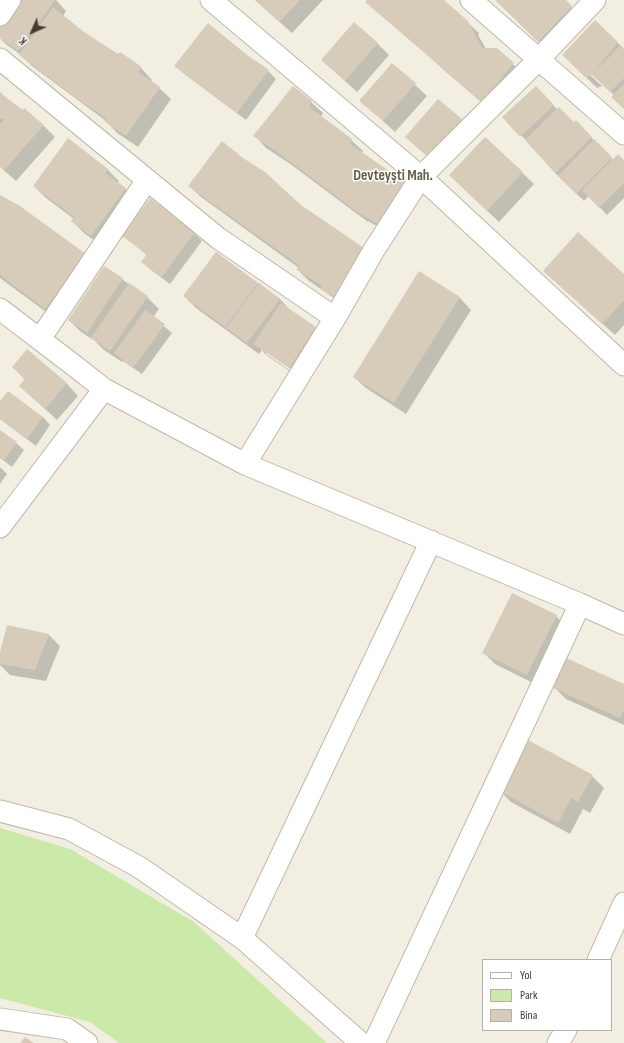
<!DOCTYPE html>
<html>
<head>
<meta charset="utf-8">
<style>
  body { margin:0 }
  #map { position:relative; width:624px; height:1043px; overflow:hidden; background:#f2eee2; font-family:"Sofia Sans Condensed",sans-serif }
  canvas { display:block }
  .legend { position:absolute; left:482px; top:959px; width:130px; height:72px; box-sizing:border-box; background:#fff; border:1px solid #b4b1ad; margin:0; padding:5px 7px; list-style:none; font-size:12px; color:#443d33 }
  .legend li { display:flex; align-items:center; gap:8px; height:20px }
  .legend b { width:20px; border:1px solid #b4b1ad }
  .north { position:absolute; left:12px; top:12px; width:40px; height:40px; -webkit-text-stroke:3px #fff; paint-order:stroke; rotate:225deg; font-size:11px; font-weight:700; line-height:16px; text-align:center; color:#443d33 }
  .north::after { content:''; display:block; margin:auto; width:14px; height:18px; background:#443d33; clip-path:polygon(50% 0,100% 100%,50% 72%,0 100%) }
</style>
</head>
<body>
<div id="map">
<canvas width="624" height="1043"></canvas>
<ul class="legend">
<li><b style="height:5px;background:#fff"></b>Yol</li>
<li><b style="height:11px;background:#cbe9a9"></b>Park</li>
<li><b style="height:11px;background:#d7ccba"></b>Bina</li>
</ul>
<div class="north">K</div>
</div>
<script>
const context = document.querySelector('canvas').getContext('2d');
context.lineJoin = 'round';
function fill(path, color) { context.fillStyle = color; context.fill(path, 'evenodd'); }
function strokePath(path, color, width, dash) { context.strokeStyle = color; context.lineWidth = width; context.lineCap = dash ? 'butt' : 'round'; context.setLineDash(dash || []); context.stroke(path); }
function write(font, color, halo, rows, align = 'center') {
  context.font = font + ' "Sofia Sans Condensed",sans-serif'; context.lineWidth = 3; context.setLineDash([]); context.textBaseline = 'middle'; context.strokeStyle = halo; context.fillStyle = color; for (const [text, x, y, turn = 0] of rows) {
    context.save(); context.translate(x, y); context.rotate((+turn || 0) * Math.PI / 180); context.textAlign = isNaN(turn) ? turn : align; if (halo) context.strokeText(text, 0, 0); context.fillText(text, 0, 0); context.restore();
  }
}
fill(new Path2D(`
  M0,828L70,849L194,922L327,1043H119L90,1022L0,998Z`), '#cbe9a9');
fill(new Path2D(`
  M20,0H56L66,11L63,16L83,33L141,68L152,80L151,82L159,88L171,99L138,147L117,133L106,121L32,66L21,55L7,45L0,38V28Z
  M255,0H323L292,33Z
  M368,0H442L479,33L478,35L486,49H496L525,75L494,113L445,71Z
  M496,0H564L583,19L550,53Z
  M595,21L624,49V108L614,95L592,74H589L602,86L597,88L563,55Z
  M377,43L389,55L357,92L322,60Z
  M247,56L268,71L276,79L246,120L183,73L176,66Z
  M392,64L427,96L395,132L361,101Z
  M536,87L558,110L574,124L576,122L613,160L624,161V198L607,215L589,196L584,201L555,173L529,143L503,117Z
  M0,92L9,101L44,126L55,137L16,181L0,167Z
  M438,100L473,132L442,169Z
  M311,102L323,113L321,117L351,140L363,151L362,154L404,183L412,191L387,232L368,221V222L289,163L266,148L255,136Z
  M486,138L534,184L499,222L462,187Z
  M222,143L344,305L309,281L297,269L299,268L201,197L189,186Z
  M107,169L119,181L118,183L137,200L103,247L84,233L72,221L74,219L46,198L34,186Z
  M0,196L85,255L57,320L0,278Z
  M150,200L194,233L202,241L170,284L150,269L142,262L147,255L132,243L124,236Z
  M105,267L147,297L159,309L153,317L172,333L142,374L123,361L122,362L104,350L95,341L81,332L69,320Z
  M544,271L624,276V325L615,335Z
  M419,273L460,298L471,310L406,414L366,388L354,377Z
  M258,283L280,299L291,311L316,328L327,340L301,379L266,355L262,350L259,354L196,308L184,296ZM266,351L293,370L292,372L266,354Z
  M27,351L67,384L78,396L57,420L20,386L25,380L13,367Z
  M0,403L43,417L50,425L36,446L0,419Z
  M0,431L16,443L24,450L12,467L0,458Z
  M0,467L7,474L0,484Z
  M556,616L568,628L539,686L495,664L484,653Z
  M8,626L49,635L60,646L46,681L10,675L0,665V657Z
  M624,685V725L566,699L554,687Z
  M592,776L604,788L590,813L583,809L570,834L511,802L499,790Z`), '#0003');
fill(new Path2D(`
  M19,0H55L18,51L0,38V26Z
  M255,0H300L279,22Z
  M367,0H444L468,21L482,48H497L514,63L482,102L365,2Z
  M495,0H566L572,6L538,42Z
  M53,7L84,32L118,54L120,52L142,67L138,72L160,87L126,136L104,121L106,118L82,102L19,55Z
  M595,20L618,42L593,73L621,45L624,49V78L610,92L592,75L585,77L562,55Z
  M354,22L378,43L345,81L321,60Z
  M208,23L247,55L269,70L237,113L174,66Z
  M392,63L416,83L383,121L359,101Z
  M624,84V109L611,97Z
  M293,86L312,101L309,107L352,139L350,144L405,182L379,225L356,211L276,151L253,136Z
  M536,86L554,105L520,137L502,117Z
  M0,93L23,110L24,108L44,125L4,170L0,167V124L5,119H0Z
  M438,99L462,119L429,158L405,137Z
  M559,107L574,122L576,120L592,137L555,173L525,140Z
  M485,137L523,172L487,211L449,175Z
  M68,138L108,169L105,173L126,188L91,236L71,221L74,217L33,186Z
  M594,139L612,157L576,194L558,176Z
  M222,141L243,158L265,172L301,205L367,250L336,298L320,289L322,286L296,269L300,266L188,186Z
  M618,154L624,160V183L599,208L582,190Z
  M0,195L20,206L86,254L45,309L0,275Z
  M150,198L195,232L162,277L141,262L147,254L122,236Z
  M578,232L624,274V300L602,324L543,271Z
  M216,252L258,283L225,327L183,296Z
  M104,266L123,278L87,333L68,320Z
  M419,271L460,297L394,403L353,377Z
  M129,283L148,296L110,351L91,338Z
  M259,283L280,299L247,343L226,328Z
  M281,303L316,327L289,368L253,344Z
  M145,310L165,324L133,368L114,353Z
  M27,349L67,383L45,409L19,386L25,379L12,367Z
  M8,391L43,417L27,439L0,419V401Z
  M0,430L17,442L4,460L0,457Z
  M512,593L557,615L527,675L482,653Z
  M7,625L49,634L35,670L0,664V652Z
  M566,658L624,684V710L620,718L553,688Z
  M526,739L593,775L578,802L571,798L558,823L498,790Z
  M25,1037L34,1043H20Z`), '#d7ccba');
const minor = new Path2D(`
  M211,0L421,177L624,365
  M471,0L624,134
  M0,15L10,0
  M0,59L218,238L335,318
  M0,309L76,367L104,389L245,464L580,604L624,624
  M40,339L147,180
  M245,464L335,318L374,250L421,177L539,59L595,0
  M0,527L104,389
  M0,811L69,829L139,867L242,938L361,1043
  M242,938L431,541
  M598,960L624,903
  M0,1019L67,1029L87,1043
  M374,1043L580,604
  M558,1043L566,1030`);
strokePath(minor, '#c1b8a8', 23);
strokePath(minor, '#fff', 21);
write('bold 15px', '#675c49', '#fff', [
  ["Devteyşti Mah.",393,176]
]);
</script>
</body>
</html>
